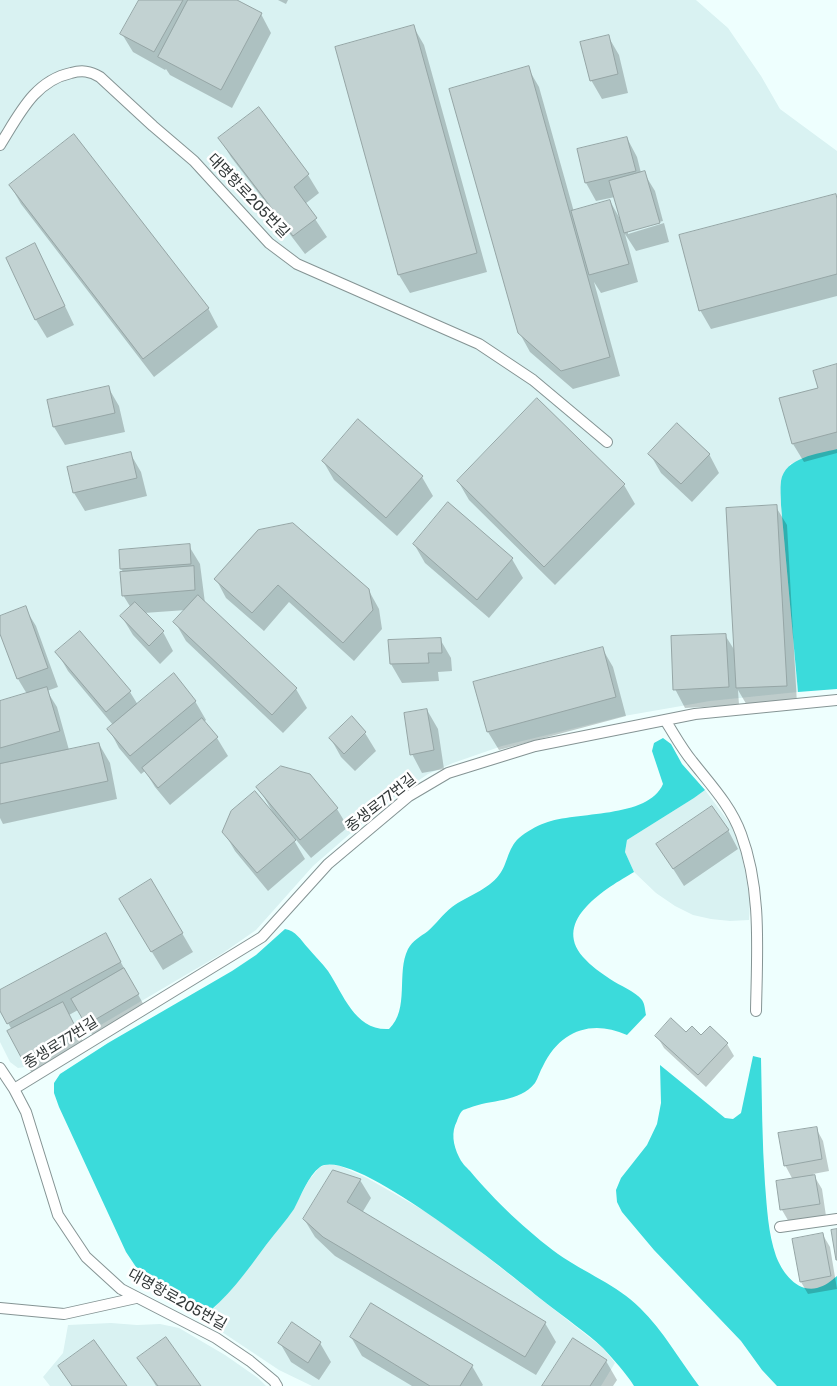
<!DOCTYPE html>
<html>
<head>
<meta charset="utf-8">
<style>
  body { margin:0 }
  canvas { display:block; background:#eefffe }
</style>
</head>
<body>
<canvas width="837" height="1386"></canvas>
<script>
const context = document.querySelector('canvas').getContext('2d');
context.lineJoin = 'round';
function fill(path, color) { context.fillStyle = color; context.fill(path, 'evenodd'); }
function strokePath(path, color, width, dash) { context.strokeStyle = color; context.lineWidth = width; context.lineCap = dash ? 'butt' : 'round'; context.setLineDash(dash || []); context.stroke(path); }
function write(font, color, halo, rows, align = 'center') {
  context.font = font + ' Rubik,"Noto Sans KR",sans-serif'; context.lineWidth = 5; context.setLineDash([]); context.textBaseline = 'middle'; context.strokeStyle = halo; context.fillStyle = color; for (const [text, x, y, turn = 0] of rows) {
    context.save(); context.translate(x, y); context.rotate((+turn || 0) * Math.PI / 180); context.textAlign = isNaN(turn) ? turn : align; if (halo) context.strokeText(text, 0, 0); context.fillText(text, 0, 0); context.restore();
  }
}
fill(new Path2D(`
  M0,0H696L728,28L761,76L780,109L837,151V449L790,464L781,505L798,692L710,701L624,716L502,746L453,763L428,774L394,797L352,832L313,866L256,930L223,953L31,1066L18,1068L10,1062L0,1042Z
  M705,790L731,825L738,840L745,871L750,902L749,920L730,921L711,919L693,915L675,906L656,893L634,872L625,852L627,840L694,798Z
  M327,1164L340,1166L367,1178L428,1213L454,1231L603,1348L615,1363L601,1386H312L279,1370L201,1318L215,1307L232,1288L293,1209L309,1180L319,1168Z
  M111,1323L137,1325L160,1324L179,1328L225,1355L258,1378L266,1386H50L43,1377L63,1353L68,1325Z`), '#d9f2f2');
fill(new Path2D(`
  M837,449V689L798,692L781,505C781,497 780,489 781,481C785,457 818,454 837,449Z
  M663,738L671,744L682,764L705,790L694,798L627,840L625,852L634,872C607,888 551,920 583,957C591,966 601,973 610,979C620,986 635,991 642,1000C645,1004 645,1011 646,1015L627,1035C591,1019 560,1031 543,1066C540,1071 538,1078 535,1083C519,1103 491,1099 469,1108C467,1109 464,1109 462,1111C460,1113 458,1118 457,1121C451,1132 453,1145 459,1157C461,1162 466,1167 470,1171C494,1200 528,1232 558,1254C585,1273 617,1285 640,1308C663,1330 680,1361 699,1386H634C626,1373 613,1359 603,1348C586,1332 565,1318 546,1303C516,1279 353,1145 320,1167C308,1176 301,1196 294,1209C286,1221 275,1233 266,1245C247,1271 227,1299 201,1318L181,1307L142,1276L126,1252L59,1107L54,1093V1083L60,1074L108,1043L232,971L256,955L285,929C296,931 300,939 308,948C314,955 322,963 328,971C344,995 355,1031 389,1029C410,1009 396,973 408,949C413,940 420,937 428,931C436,924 443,914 452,907C467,896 488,890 499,875C508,864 507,849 519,838C526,832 536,826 545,823C576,811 648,819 663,784L652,751L654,743Z
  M753,1056L761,1058C762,1100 762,1142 765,1184C767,1208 768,1233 776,1256C782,1272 797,1293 817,1288C825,1286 831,1281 837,1276V1386H777L762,1370L741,1341L654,1250L622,1212L617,1202L616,1190L621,1178L647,1145L657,1124L661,1103L660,1065L725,1118L733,1119L741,1113Z`), '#3bdbdb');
fill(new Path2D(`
  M140,0H234L261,14L271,33L232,108L170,75L166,69L165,70L133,52L122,34Z
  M278,0H288L286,4Z
  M413,26L424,45L487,272L410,293L399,275Z
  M608,36L619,55L628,93L602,99L591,80Z
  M528,68L539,87L574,212L610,201L620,219L615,197L596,201L586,183L627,138L637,157L641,173H644L655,191L663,221L628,231V234L664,223L669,242L636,251L625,234L638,282L601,293L594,282L620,376L573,389L530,352L519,332Z
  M258,109L308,175L319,193L305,204L327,237L305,254L231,157L220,139Z
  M10,185L208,308L218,327L154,377L21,204Z
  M835,196L837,199V296L711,329L700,310Z
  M35,245L45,264L74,325L47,338L36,320L7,258Z
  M837,366V453L804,462L793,444Z
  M108,387L119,406L125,432L65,445L54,427Z
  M358,421L422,477L433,496L397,536L334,480L323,461Z
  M130,453L141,472L147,496L85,511L74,493Z
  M650,454H709L719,473L692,502L661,473Z
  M458,481L624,485L635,504L555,585L469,500Z
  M449,504L512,559L523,578L489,618L425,563L414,544Z
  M776,507L787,525L797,704L748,707L738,690L739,705L685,708L675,689L725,635L735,651Z
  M189,546L200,564L205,603L296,689L307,708L283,733L186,641L175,622L186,610L144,613L163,632L173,651L160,664L133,635L122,617L131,608L123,595L124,573L121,569Z
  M216,579L368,589L379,609L382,629L354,661L289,602L264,631L226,598Z
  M25,608L36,626L58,687L47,691L57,707L69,750L99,744L110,763L117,799L3,824L0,818V702L27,694L18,679L0,630V617Z
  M80,633L130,692L138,705L195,701L206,720L204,722L217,738L228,756L170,805L155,787L145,771L141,774L119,748L109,729L113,725L68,671L57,652Z
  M440,639L451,658L452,671L438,672L439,681L402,683L391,664Z
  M602,648L613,667L626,716L499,750L488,732L475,683Z
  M427,710L438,729L444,769L422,773L412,754Z
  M365,733L376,751L355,771L341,757L331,739Z
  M310,775L337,809L348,827L311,858L293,836L292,837L305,859L268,891L235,851L224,832L272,811L258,787Z
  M728,830L738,849L684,886L658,845Z
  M131,918L182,933L193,952L163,970Z
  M116,953L148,1013L97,1043L78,1010L69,1015L87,1049L34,1077L23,1058L12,1030L0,1009V991Z
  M710,1027L727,1044L734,1056L706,1087L664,1048L657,1036L686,1034L701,1037Z
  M816,1128L823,1141L829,1171L813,1174L822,1189L826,1216L789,1222L782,1210L777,1182L793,1180L785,1165Z
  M360,1180L371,1198L362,1213L545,1323L556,1342L536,1375L335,1256L315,1237L304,1219Z
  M823,1235L830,1247L837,1289L808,1294L801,1282Z
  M351,1337L472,1366L483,1385L482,1386H412L362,1356Z
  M280,1343H320L331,1362L319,1380L291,1362Z
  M139,1358L200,1386H156Z
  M606,1361L617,1380L613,1386H543Z`), '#0003');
const building = new Path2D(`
  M139,0H183L154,52L120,34Z
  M188,0H237L262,13L221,90L158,57Z
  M414,25L477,253L398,275L335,47Z
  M609,35L618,74L590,81L580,42Z
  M529,66L610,357L561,371L518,333L449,89Z
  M259,107L309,174L294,187L317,218L293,236L218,138Z
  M74,134L209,308L143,359L9,185Z
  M627,137L636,171L585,183L577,149Z
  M645,171L660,223L624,233L609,181Z
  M836,194L837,199V274L699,311L679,235Z
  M610,200L629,264L589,275L571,211Z
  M35,243L65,306L35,320L6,258Z
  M837,364V432L792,444L779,398L818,388L813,371Z
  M109,386L115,413L53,427L47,400Z
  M537,398L625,484L544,567L457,481Z
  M358,419L423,476L386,518L322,461Z
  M677,423L710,454L681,484L648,454Z
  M131,452L137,478L73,493L67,467Z
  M448,502L513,558L477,600L413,544Z
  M777,505L787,686L736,688L726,508Z
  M293,523L369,589L373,610L343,643L278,585L252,613L214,579L258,530Z
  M190,544L191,564L120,569L119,550Z
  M194,566L195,590L122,596L120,572Z
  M198,595L297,688L272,715L173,622Z
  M135,602L164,631L149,646L120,616Z
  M26,606L48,668L17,679L0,634V616Z
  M80,631L131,691L106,712L55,652Z
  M726,634L729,687L673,690L671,636Z
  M441,638L442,653H428L429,663L390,664L388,640Z
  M603,647L616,697L487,732L473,682Z
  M174,673L196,701L130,756L107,729Z
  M47,687L60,731L0,748V701Z
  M427,709L434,750L410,755L404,713Z
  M352,716L366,732L344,754L329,738Z
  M202,718L218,737L158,788L142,768Z
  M99,743L108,781L0,804V764Z
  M281,766L310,774L338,808L300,840L256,787Z
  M255,791L296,840L257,873L222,832L231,811Z
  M712,806L729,830L673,869L656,844Z
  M151,879L183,933L151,952L119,899Z
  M106,933L121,962L7,1024L0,1011V990Z
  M124,968L139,994L86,1025L71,999Z
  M63,1002L77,1030L22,1059L7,1031Z
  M671,1018L686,1032L692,1026L701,1035L710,1026L728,1043L698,1075L655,1036Z
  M817,1127L822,1159L784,1166L778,1133Z
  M333,1170L361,1179L347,1202L546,1322L525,1357L323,1237L303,1219Z
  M815,1175L820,1204L780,1210L776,1181Z
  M837,1229V1260H836L831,1230Z
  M823,1233L831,1276L800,1282L792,1239Z
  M371,1303L473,1365L460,1386H430L350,1337Z
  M292,1322L321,1342L308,1363L278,1343Z
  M166,1337L201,1386H158L137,1358Z
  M573,1338L607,1360L590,1386H542Z
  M94,1340L127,1386H72L58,1366Z`);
fill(building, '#c2d2d2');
strokePath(building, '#96a6a6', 1);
const service = new Path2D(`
  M0,145C19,115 34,81 71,73C82,70 90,71 100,77L153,126L194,161L269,243L297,264L479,344L533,380L607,442
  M665,720C674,734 682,749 692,761C710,784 731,806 741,834C762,890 757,952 756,1011
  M0,1068L14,1089L26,1112L58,1215L86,1257L121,1289L216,1338L250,1361L274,1381L277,1386
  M14,1089L262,937L328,864L409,796L448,773L535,746L695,714L837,700
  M780,1227L837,1219
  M0,1308L64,1314L136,1298`);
strokePath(service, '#859494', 12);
strokePath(service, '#fff', 10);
write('15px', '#333939', '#fff', [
  ["대명항로205번길",248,196,46],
  ["종생로77번길",381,803,-38],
  ["종생로77번길",61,1043,-32],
  ["대명항로205번길",177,1300,29]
]);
</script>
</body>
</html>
